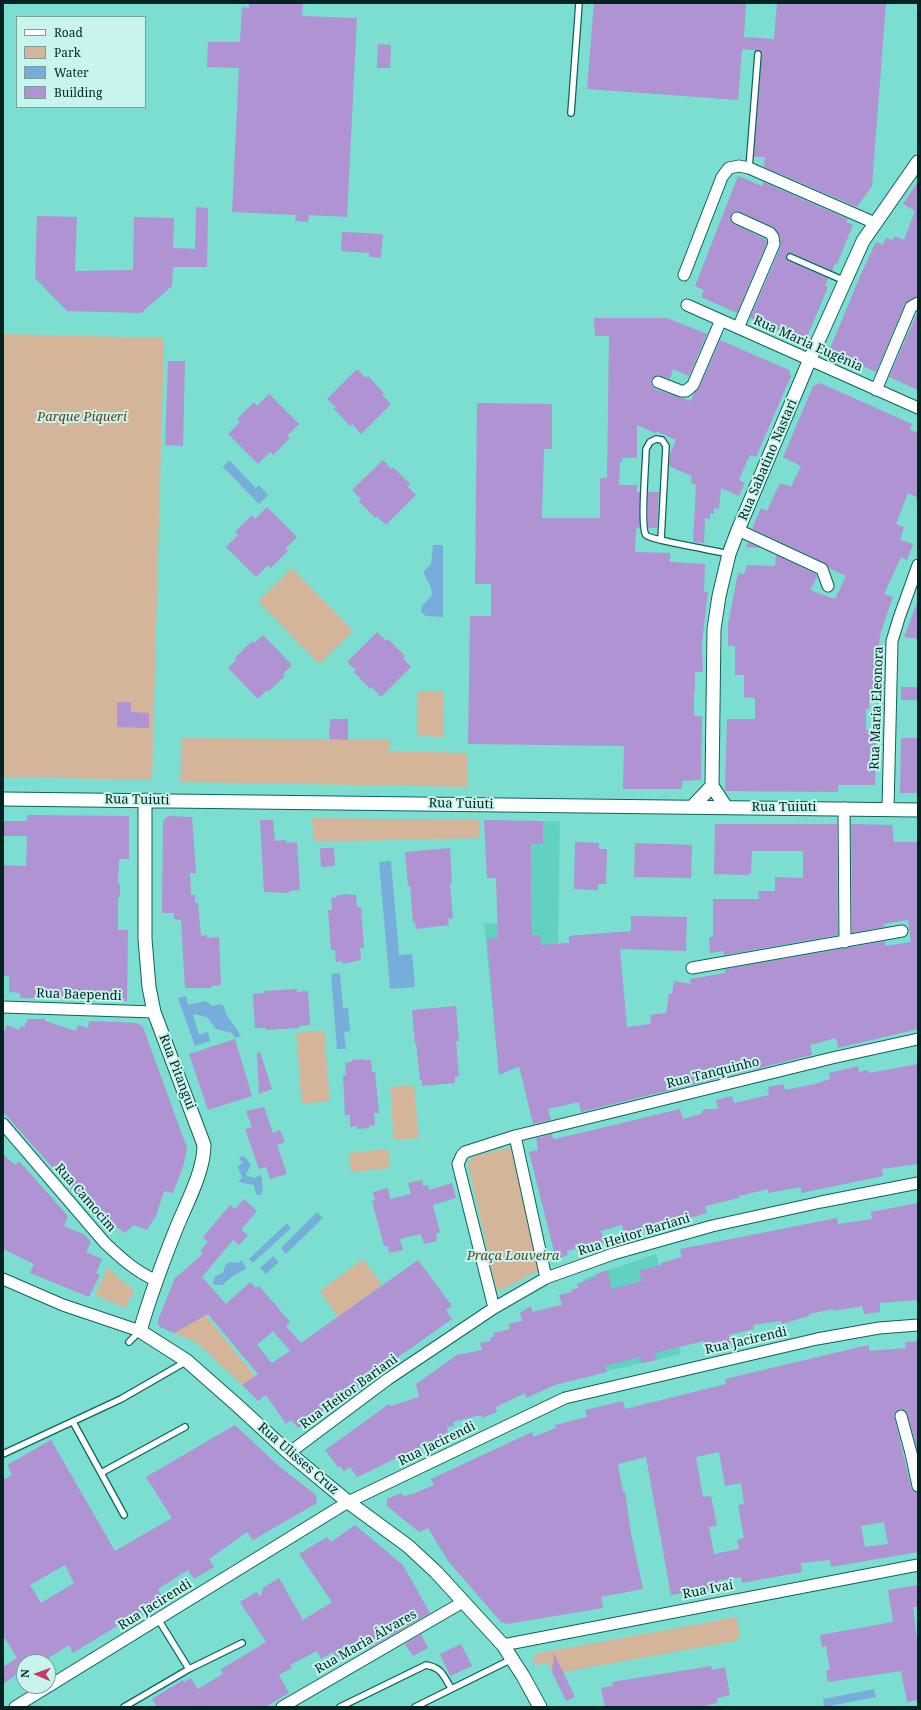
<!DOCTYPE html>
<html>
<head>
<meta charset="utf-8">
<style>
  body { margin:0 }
  #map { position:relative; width:921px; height:1710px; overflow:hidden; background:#7bded0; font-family:"Noto Serif",serif }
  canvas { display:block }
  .frame { position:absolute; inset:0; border:4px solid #032420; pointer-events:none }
  .legend { position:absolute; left:16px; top:16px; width:130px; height:92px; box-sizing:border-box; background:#c7f5ed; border:1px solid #79a19b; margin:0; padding:5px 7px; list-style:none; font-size:12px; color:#032420 }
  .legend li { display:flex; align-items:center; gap:8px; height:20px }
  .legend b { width:20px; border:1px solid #79a19b }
  .north { position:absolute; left:16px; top:1654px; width:40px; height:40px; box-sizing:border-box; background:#c7f5ed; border:1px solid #79a19b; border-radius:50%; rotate:272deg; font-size:11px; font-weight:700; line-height:16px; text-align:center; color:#032420 }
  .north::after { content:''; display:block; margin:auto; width:14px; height:18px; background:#c63a6a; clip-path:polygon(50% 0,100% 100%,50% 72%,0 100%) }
</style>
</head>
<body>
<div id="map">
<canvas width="921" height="1710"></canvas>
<div class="frame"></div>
<ul class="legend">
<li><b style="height:5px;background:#fff"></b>Road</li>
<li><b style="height:11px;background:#d5b599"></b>Park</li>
<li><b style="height:11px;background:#77adda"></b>Water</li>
<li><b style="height:11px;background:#af93d3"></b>Building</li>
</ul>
<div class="north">N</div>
</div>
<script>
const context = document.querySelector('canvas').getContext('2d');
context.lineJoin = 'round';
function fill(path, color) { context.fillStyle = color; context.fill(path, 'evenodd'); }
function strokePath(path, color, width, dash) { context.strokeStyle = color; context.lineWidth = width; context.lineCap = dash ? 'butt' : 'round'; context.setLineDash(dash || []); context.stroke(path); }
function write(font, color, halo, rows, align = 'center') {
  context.font = font + ' "Noto Serif",serif'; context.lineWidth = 4; context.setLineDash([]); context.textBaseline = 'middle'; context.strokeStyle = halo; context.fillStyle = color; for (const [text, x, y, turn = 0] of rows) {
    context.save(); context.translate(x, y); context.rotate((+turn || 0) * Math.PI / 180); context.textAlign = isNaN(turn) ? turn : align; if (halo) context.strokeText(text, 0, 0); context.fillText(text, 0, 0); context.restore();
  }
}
fill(new Path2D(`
  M531,821H560L558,944L569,943V936L619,932L554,1052L499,1075L484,923L532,925Z
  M656,1254L681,1354L607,1371L583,1279Z`), '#63d1c2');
fill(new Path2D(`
  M3,334L164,338L152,780L3,777Z
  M292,568L353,631L319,664L258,601Z
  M418,692H444L443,737L417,736Z
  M182,738L390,740V751L468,753V787L180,782Z
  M312,818L479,820V838L314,842Z
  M324,1030L330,1101L302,1104L296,1033Z
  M414,1085L419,1138L394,1140L390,1087Z
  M507,1148L511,1149L538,1266L537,1271L500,1291L496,1288L468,1164L469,1161L475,1156Z
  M388,1149L390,1168L351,1172L349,1153Z
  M363,1259L382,1285L338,1317L320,1291Z
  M108,1267L121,1280L134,1290L126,1308L95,1295Z
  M205,1315L255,1376L242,1385L196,1342L174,1333Z
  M737,1617L740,1638L736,1639V1641L563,1672L553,1665L552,1672L547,1662L536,1666L533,1660L534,1656L539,1653Z`), '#d5b599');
fill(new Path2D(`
  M229,460L256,488L259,485L268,495L259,504L223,467Z
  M433,545H443V617L426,616L421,612L422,606L432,595C432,583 424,580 424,571L431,564Z
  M391,861L399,955L412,954L415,987L390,989L379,862Z
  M340,973L343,1008H348L350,1031L344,1032L346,1049H337L331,974Z
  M186,996L188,1005L205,1001L213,1006L220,1004L224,1006C225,1016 236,1027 241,1036L235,1038L232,1033L216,1029L207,1017L194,1014L193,1015L199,1035L208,1032L210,1041L195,1046L178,998Z
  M241,1156L246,1158L251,1165L246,1174L247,1176L255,1178L260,1175L262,1178C261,1185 265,1189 261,1195H257L255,1191L254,1185L238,1182L242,1178L238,1167L243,1162L239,1160Z
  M317,1212L323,1218L286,1254L281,1248Z
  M287,1223L291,1228L253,1263L249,1259Z
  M273,1256L279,1262L266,1274L260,1268Z
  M242,1260L246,1269L233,1276L222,1285H215L213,1283L215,1276L223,1273L225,1266L229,1262L238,1263Z
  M874,1689L876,1697L824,1707L823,1699Z`), '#77adda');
fill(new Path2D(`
  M249,3H303L302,16L357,18L347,217L309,215L308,222L295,221L296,215L232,212L239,68L207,67L208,42H240L242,7L249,8Z
  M594,3H746L744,37L774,39L777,3H886L872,186L857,207L764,167L765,157H754L762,51L742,49L738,100L587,89Z
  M378,44L391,45L390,68H377Z
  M738,176L762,186L763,182L848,219L846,222L853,225L837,264L835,263L832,271L792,253H788L786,256L788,261L828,278L825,286L828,287L805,342L750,318L781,246L780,236L773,227L740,212H733L731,215L730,219L734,224L765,239L767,243L737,313L701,297L704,290L695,286Z
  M918,181V296L908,301L905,304L876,372L829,351L861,274L876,242L883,245L886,238L893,240L895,236L904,240L915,211L903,204Z
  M196,207L208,208L207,267H173L172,286L141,313L67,311L35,278L37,216L77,217L75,271L133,270L134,217L174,218L173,248L195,249Z
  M342,232L383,234L381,258L369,257V253L341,251Z
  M918,311V390L889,377Z
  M594,318H667L707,334L689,376L673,369L670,379L657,375L651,380L652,386L655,389L691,401L694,393L699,388L720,340L789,370L791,376L756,457L750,455L744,468L739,480L745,483L739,496L721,488L719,509L714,508V514L710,513V519L705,518L704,543L693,542L696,485L691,483L692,476L669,466L670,454L676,440L656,431L655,433L637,425V458H622V462H620L619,485H637V492H640V528L636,529L635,552L670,553V562L705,564L704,592H708L702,642L703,672H695V691H694V716H702L701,780L682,781V789H623L624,746L468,744L470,616H491V584H475L477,403L552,404V449H544L542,518H600V478H607L609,336H595Z
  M168,361H185L183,446L165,445Z
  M357,369L366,378L368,376L384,393L382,395L391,404L361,434L352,424L350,426L334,409L336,407L327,399Z
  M820,383L912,424L910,430L918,433V498L908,493L896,524L904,527L900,540L913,544L907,560L901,557L884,594L893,597L880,635L879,646L878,645L877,701H869V709H866V730L876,731L875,785H838V792L725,791L727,719H755V698L744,697V675H735V646H728V624L738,573L744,574L747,565L775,566L776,555L816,574L817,577L810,590L835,599L846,576L829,568L825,563L752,529L761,508L767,511L780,483L791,487L801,466L783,457L813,386Z
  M269,394L299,424L287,436L290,438L273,455L270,452L258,464L228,434L240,422L237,419L254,402L257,406Z
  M383,460L391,469L393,467L410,484L408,487L416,495L386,525L377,516L375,518L359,501L361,499L352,490Z
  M648,492H659L657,528H648Z
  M267,507L297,537L285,549L288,551L271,568L268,565L256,577L226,547L238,535L235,532L252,515L255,519Z
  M748,542L761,548L746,547Z
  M917,603L918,639L904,637Z
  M377,632L386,641L388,639L405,656L403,658L411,667L381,697L372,687L370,689L354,672L356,670L347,662Z
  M263,635L292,665L283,674L285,676L268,692L267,690L258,699L228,668L236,660L235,658L252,641L254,643Z
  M901,687H918V700H901Z
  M117,702H131V712L149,713V728L117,727Z
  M330,719H348V740L329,739Z
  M901,738H918V793H900Z
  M27,815L129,816V859H119L118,884H120V897H118V930H128L127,1001L86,1000V992H66V999L20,998V993L9,992V976H3V865L26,866L27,836H3V821H27Z
  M168,816L192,817L196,873H190L191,895H195V903H198L201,936L207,935V938L219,937L221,985L211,986V988H185L181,920L174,919V913H162L163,821Z
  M260,820H273L275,841L286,840V843L297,842L300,890L289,891V893L264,892Z
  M484,820L543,821V844H531L532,935H540L541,945L569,943V936L631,931V916L687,917L686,951L620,949L627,1027L651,1024L650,1015L666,1013L669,993L672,994L674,981L691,984L690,979L725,973V969L885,941V946L911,942L908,920L883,924L884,927L852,933L851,824L892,825L894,842H918V1029L838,1048L836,1038L810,1045L812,1055L581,1112L579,1102L548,1109L551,1120L533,1124L519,1066L499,1075L487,939L498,938L496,878H487Z
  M715,824H837L838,935L724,955V951L710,953L709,937H713V899H759L758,891H775V877L803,878V851H752L751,873L747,875L714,874Z
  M575,842L599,843V849H607L606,884H598V890L574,889Z
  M635,843L692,845L691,878L634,877Z
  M320,848H334L335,866L321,867Z
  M450,848L452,883H450L453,918L448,919L449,925L416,929L415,922L413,923L410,886H408L405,852Z
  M350,894V895H356L357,907H361L364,948H360L361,960L343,964L342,961L336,962L335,950H331L328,910H332L331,898L337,897V895Z
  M297,989V992L308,991L310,1025L299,1026V1028L266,1030V1028H255L253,994L264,993V991Z
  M456,1006L459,1041H456L459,1076L455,1077V1083L422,1086V1080H420L416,1043L415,1044L412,1010Z
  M28,1019H45V1021L76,1031L78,1025L88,1028L89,1021L137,1023L143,1027L187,1148L184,1164L173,1193L164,1191L156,1216L147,1230L134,1225L125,1233L111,1223L95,1203L88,1207L61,1177L56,1168L54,1169L3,1112V1034L7,1025L19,1030L21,1026L24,1027Z
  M235,1039L252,1096L208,1110L189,1054Z
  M260,1052L272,1089L259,1094L257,1053Z
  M364,1059V1060H371L372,1072H375L379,1113H374L375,1125L369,1126V1128L357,1129V1126L350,1127V1115H345L343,1075H346L345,1063L351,1062L352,1060Z
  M918,1064V1164L882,1169L883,1176L801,1193V1187L768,1193V1189L739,1196V1198L705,1206L707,1213L625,1236L622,1225L601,1231L604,1242L567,1251L568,1255L560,1258L555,1255L529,1152L538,1150L536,1138L552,1134L553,1139H555L680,1109L683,1119L701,1114L704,1109H718L716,1100L732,1096L734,1103L769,1095L768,1087L783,1084L785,1090L815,1084L830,1079L829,1073L858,1066L859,1072L868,1070L869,1073Z
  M264,1107L273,1133L280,1130L285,1142L277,1145L287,1174L270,1179L266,1167L259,1169L245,1129L252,1127L246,1111Z
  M3,1154L15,1165L19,1161L68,1216L64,1226L85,1235L91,1242L86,1252L102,1259L96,1273L100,1275L89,1297L30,1273L34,1264L3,1249Z
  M422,1180L423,1186L428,1185L429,1190L452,1183L456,1198L433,1205L440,1232L436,1234L437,1241L424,1244L421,1234L400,1239L403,1250L389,1253L388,1246H384L372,1201L375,1200L373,1192L388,1188L390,1199L411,1194L408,1183Z
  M244,1199L257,1211L241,1230L248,1235L239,1245L233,1240L202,1277L226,1304L250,1282L256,1288L259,1286L290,1322L286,1326L301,1343L418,1260L452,1306L446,1310L452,1319L298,1428L291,1420L286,1424L266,1395L258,1401L242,1385L258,1374L208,1314L174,1333L160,1327L158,1324V1320L175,1278L203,1254L200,1251L208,1242L203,1237L230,1205L235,1209ZM273,1331L290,1351L272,1363L257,1345Z
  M918,1203V1300L880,1303V1312L864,1314L862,1306L833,1311V1309L809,1314V1316L782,1324L781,1321L753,1325L754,1329L729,1335L731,1343L706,1349L704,1341L655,1353L657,1360L642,1363L640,1357L605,1366L607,1372L555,1385L526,1398L525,1393L496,1407L497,1412L482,1418L481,1415L453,1422L454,1426L447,1427L448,1434L357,1477L350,1467L344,1471L340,1466L338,1467L325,1450L389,1404L391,1406L419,1397L416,1384L457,1355L482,1350L480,1343L491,1341L490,1338L494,1337L493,1333L510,1329L508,1324L522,1321L520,1313L531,1306L532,1312L562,1305L559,1295L572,1292L571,1290L578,1288L577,1284L596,1277L595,1275L607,1270L612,1289L642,1281L639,1271L661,1265V1263L682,1257L680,1249L837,1218L838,1224L872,1219L871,1212Z
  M918,1341V1452L906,1411L899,1409L894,1415L911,1487L913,1491L918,1493V1552L831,1567L830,1560L801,1563L802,1572L742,1583L741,1577L718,1581L720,1587L671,1595L646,1457L618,1464L623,1492H625L631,1534L643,1589L601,1597L603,1608L507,1624L501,1622L448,1561L428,1528L419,1532L387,1506V1499L401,1493L404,1496L410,1494V1495L434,1485L431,1479L532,1432L533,1437L556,1428L555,1425L587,1417L585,1410L623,1401L625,1409L726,1384L725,1379L860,1347L869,1345V1351L906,1348L905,1342ZM719,1452L725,1486L741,1483L744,1504L738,1505L744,1538L737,1540L739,1549L714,1554L709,1527L717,1526L711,1496L703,1497L696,1457ZM884,1522L888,1544L865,1547L861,1526Z
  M235,1425L281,1468L316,1495L317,1503L253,1540L247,1532L209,1559L214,1567L194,1579L188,1570L158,1589L163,1598L73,1653L69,1645L42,1662H24V1669L3,1684V1667L17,1658L3,1635V1480L12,1475L7,1465L51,1440L115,1551L172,1518L146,1477ZM65,1565L74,1583L41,1603L30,1585Z
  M355,1525L403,1565L430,1613L369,1648L366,1642L336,1658L333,1652L321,1659L317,1651L290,1665L292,1668L279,1675L289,1693L265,1707H157L152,1699L183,1680L184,1682L191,1678L198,1689L223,1674L220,1670L266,1642L240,1602L256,1592L261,1596L263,1588L279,1578L303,1620L332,1602L299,1554L327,1537L331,1542Z
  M918,1585V1607H913L918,1649V1700L907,1702L901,1671L828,1682L826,1670H830L826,1646L822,1647L820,1635L893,1622L888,1590Z
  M421,1634L428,1648L413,1656L405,1644Z
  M461,1644L472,1666L450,1676L440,1654Z
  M554,1653L575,1697L566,1701L552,1672Z
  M711,1666L712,1670L725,1667L730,1695L717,1698V1703L699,1707H605L601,1688L613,1686L612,1682Z`), '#af93d3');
const service = new Path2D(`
  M571,113L579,3
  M749,168L758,54
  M790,257L845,281
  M661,540L666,446L662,440L656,439L650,442L646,449C646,463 640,527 646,535C650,540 718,551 729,554
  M129,1342L140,1331
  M73,1422L124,1515
  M3,1454L121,1399L187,1361
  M101,1473L185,1427
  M158,1619L189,1669
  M124,1707L189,1669L242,1643
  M340,1707L426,1665C442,1668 443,1675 451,1688
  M415,1707L512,1659`);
const minor = new Path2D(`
  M737,218L770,233L773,237L774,244L738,328
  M684,275L722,177L729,168L739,166L749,168L875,223
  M687,305L918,408
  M658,382L681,391H686L693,385L721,320
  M876,390L911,307L918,303
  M738,530L822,569L828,586
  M844,808L845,942
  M888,809L892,641L899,618L918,565
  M692,968L902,931
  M3,1007L154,1012
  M3,1124L105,1243C121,1258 135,1271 155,1280
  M515,1136L832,1058L918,1039
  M3,1279L63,1305L140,1331
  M494,1308L458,1164L462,1155L465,1152L515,1136L546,1278
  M901,1416L911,1453L918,1486
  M289,1453L388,1379L494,1308L546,1278L613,1254L712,1226L821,1202L918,1183
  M503,1645L918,1565
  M15,1707L348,1502L565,1398L817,1339L879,1328L918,1325
  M282,1707L463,1602`);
const tertiary = new Path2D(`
  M3,799L918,810
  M145,800V939L149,987L154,1012L204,1145C204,1172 186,1204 176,1229C162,1264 150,1296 140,1331L187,1361L238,1406L289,1453L348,1502L408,1546L436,1572L503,1645L523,1676L540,1707
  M693,806L712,786
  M726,807L712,786L714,629L719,596L729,554L738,530L810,359L863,241L918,162`);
strokePath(service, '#0c645b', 8);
strokePath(minor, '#0c645b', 13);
strokePath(tertiary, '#0c645b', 15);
strokePath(service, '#fff', 5.5);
strokePath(minor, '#fff', 11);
strokePath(tertiary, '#fff', 13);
write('13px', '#032420', '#c7f5ed', [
  ["Rua Maria Eugênia",808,344,24],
  ["Rua Sabatino Nastari",768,460,-67],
  ["Rua Maria Eleonora",877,708,-88],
  ["Rua Tuiuti",137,800,1],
  ["Rua Tuiuti",461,804,1],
  ["Rua Tuiuti",784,807],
  ["Rua Baependi",79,995,2],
  ["Rua Pitangui",177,1072,69],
  ["Rua Tanquinho",713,1073,-14],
  ["Rua Camocim",85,1198,49],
  ["Rua Heitor Bariani",634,1235,-17],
  ["Rua Jacirendi",746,1341,-13],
  ["Rua Heitor Bariani",349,1392,-36],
  ["Rua Jacirendi",437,1444,-26],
  ["Rua Ulisses Cruz",298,1459,41],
  ["Rua Ivaí",708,1590,-11],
  ["Rua Jacirendi",155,1605,-32],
  ["Rua Maria Álvares",366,1642,-30]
]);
write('italic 13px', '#623f1b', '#c7f5ed', [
  ["Parque Piqueri",82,417],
  ["Praça Louveira",513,1256]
]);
</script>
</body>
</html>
